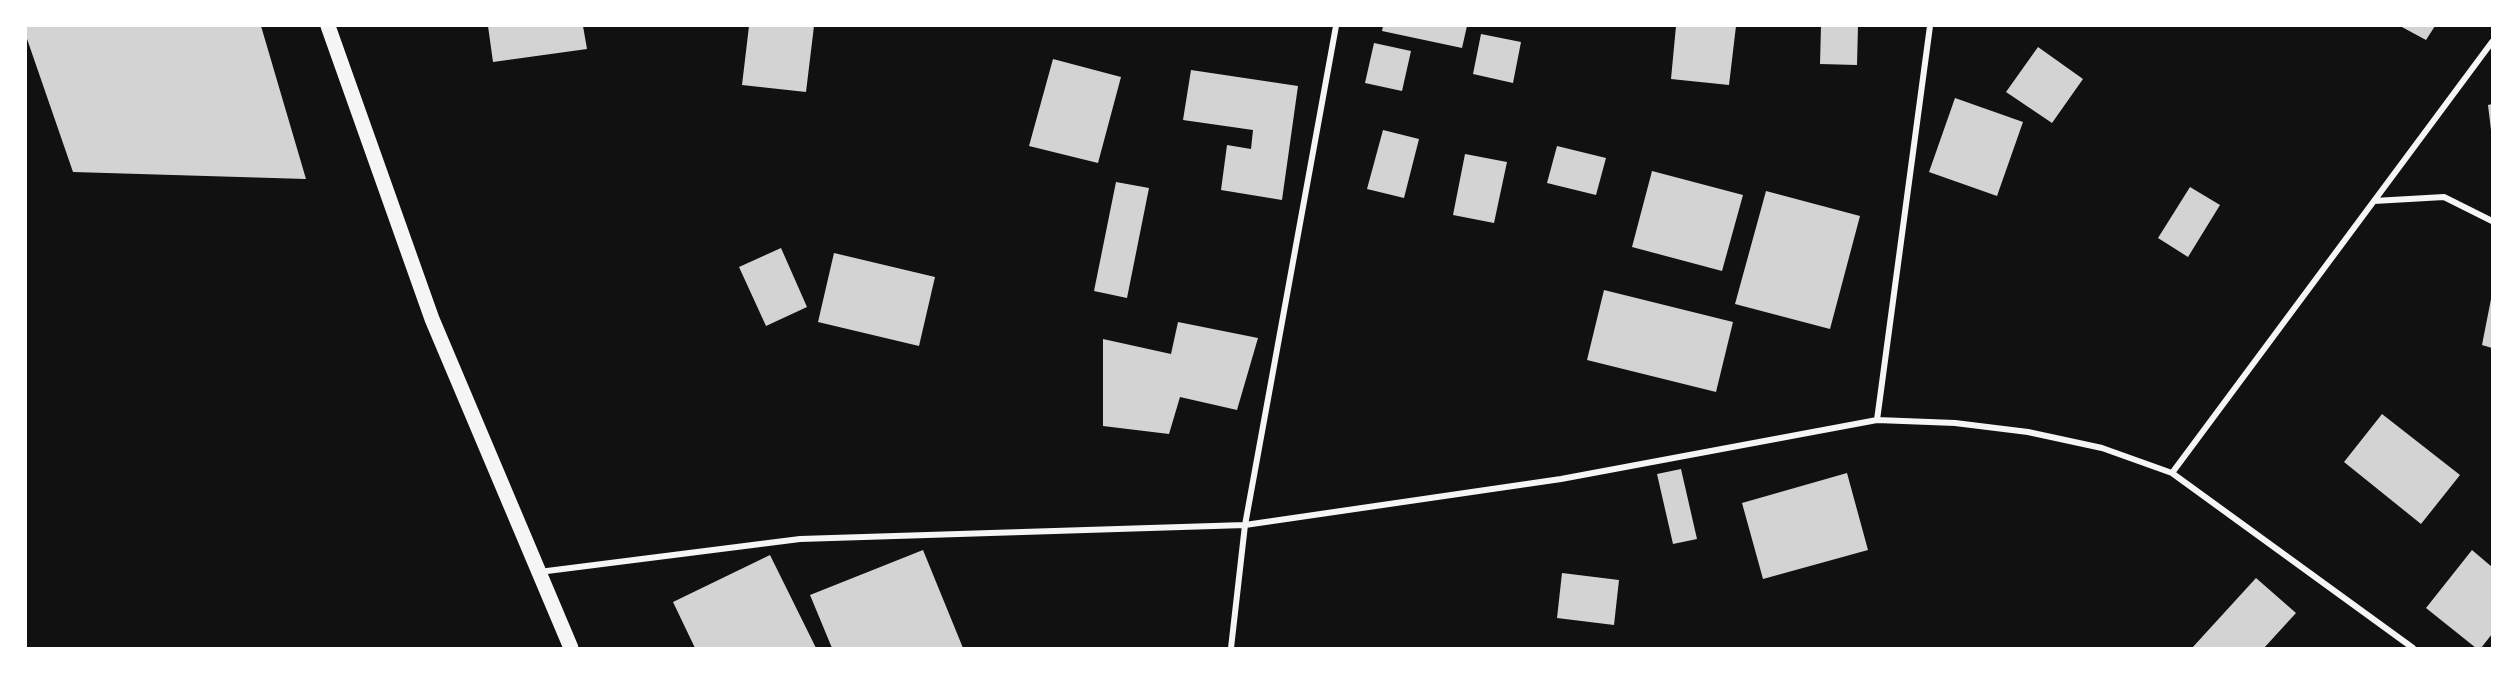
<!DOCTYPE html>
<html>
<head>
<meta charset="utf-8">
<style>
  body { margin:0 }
  #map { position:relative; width:2518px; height:674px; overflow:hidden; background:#111; font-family:"Nunito Sans",sans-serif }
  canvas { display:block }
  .frame { position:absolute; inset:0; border:27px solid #fff; pointer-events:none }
</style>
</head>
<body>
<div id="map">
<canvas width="2518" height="674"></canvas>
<div class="frame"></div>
</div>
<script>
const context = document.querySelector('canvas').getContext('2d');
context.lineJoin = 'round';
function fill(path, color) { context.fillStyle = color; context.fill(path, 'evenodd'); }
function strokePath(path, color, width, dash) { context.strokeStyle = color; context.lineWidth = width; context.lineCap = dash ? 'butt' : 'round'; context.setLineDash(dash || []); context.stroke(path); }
fill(new Path2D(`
  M26,26H261L306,179L73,172L26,36Z
  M488,26H583L587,49L493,62Z
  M749,26H814L806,92L742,85Z
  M1383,26H1467L1462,48L1382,31Z
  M1676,26H1736L1729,85L1671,79Z
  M1821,26H1858L1857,65L1820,64Z
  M2400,26H2435L2426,40Z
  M1481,34L1521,42L1513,83L1473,74Z
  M1374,43L1411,51L1402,91L1365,83Z
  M2038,47L2083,79L2052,123L2006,92Z
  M1053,59L1121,77L1098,163L1029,146Z
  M1191,70L1298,86L1282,200L1221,190L1227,145L1251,149L1253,130L1183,120Z
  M1955,98L2023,122L1997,196L1929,172Z
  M2492,104V130H2491L2488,105Z
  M1383,130L1419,139L1404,198L1367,189Z
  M1557,146L1606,158L1596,195L1547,183Z
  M1465,154L1507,162L1494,223L1453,215Z
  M1652,171L1743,195L1722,271L1632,247Z
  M1116,182L1149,188L1127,298L1094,291Z
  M2190,187L2220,205L2188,257L2158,238Z
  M1766,191L1860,216L1830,329L1735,304Z
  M781,248L807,307L766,326L739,267Z
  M834,253L935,277L919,346L818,322Z
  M1604,290L1733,322L1716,392L1587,360Z
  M2491,299H2492V348L2482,345Z
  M1178,322L1258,338L1237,410L1180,397L1169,434L1103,426V339L1171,354Z
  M2382,414L2460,475L2421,524L2344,462Z
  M1681,469L1697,539L1673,544L1657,474Z
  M1847,473L1868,550L1763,579L1742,503Z
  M923,550L963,648H832L810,595Z
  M2472,550L2492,567V634L2481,648H2476L2426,608Z
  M770,555L816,648H695L673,602Z
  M1562,573L1619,580L1614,625L1557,618Z
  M2256,578L2296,613L2264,648H2192Z`), '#d3d3d3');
strokePath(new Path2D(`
  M2374,201L2444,197L2492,221
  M1877,420L1930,26
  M2172,473L2492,42
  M539,572L800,539L1245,525L1561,479L1877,420L1955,423L2028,432L2102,448L2172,473L2413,648
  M1231,648L1245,525L1336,26`), '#f5f5f5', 6);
strokePath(new Path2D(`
  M328,26L432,319L571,648`), '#f5f5f5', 15);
</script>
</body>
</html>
